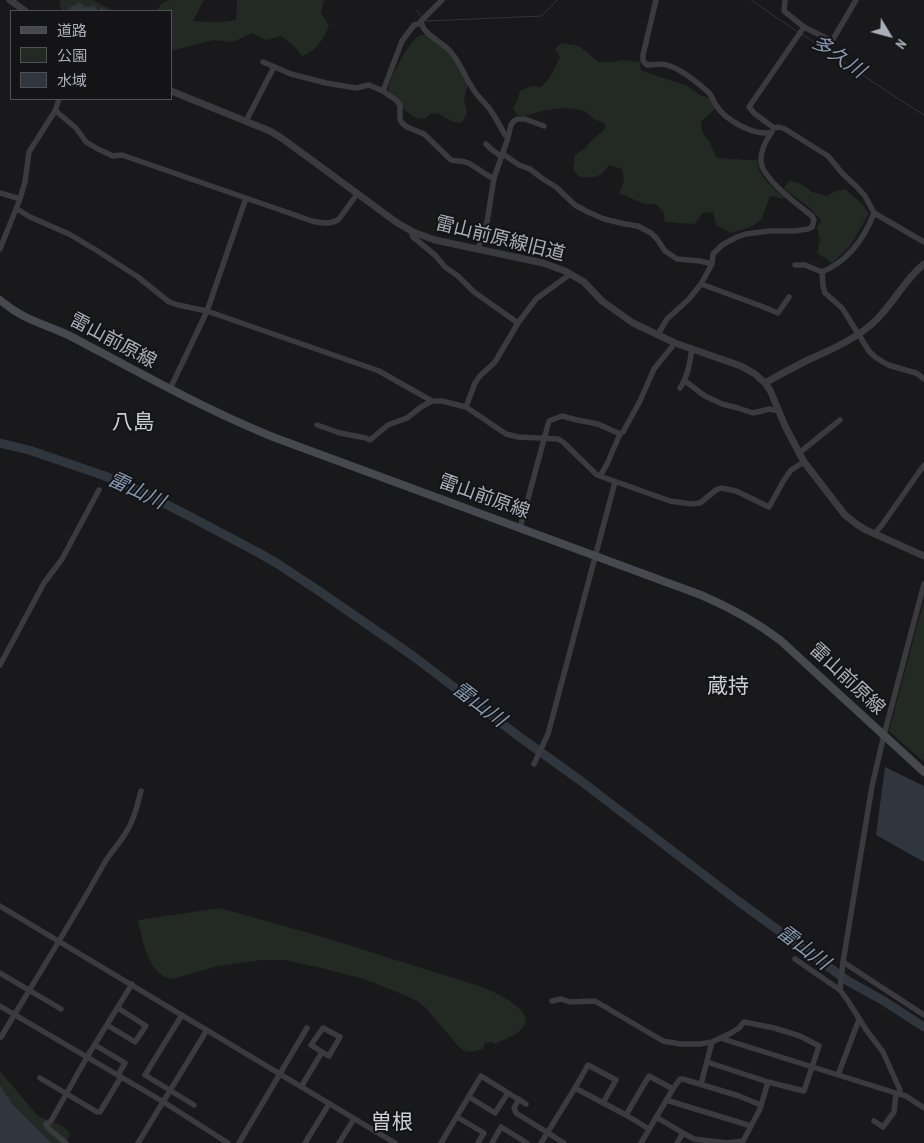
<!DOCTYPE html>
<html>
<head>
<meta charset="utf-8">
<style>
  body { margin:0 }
  #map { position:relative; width:924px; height:1143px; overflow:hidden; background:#19181a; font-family:"PT Sans Narrow","Noto Sans JP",sans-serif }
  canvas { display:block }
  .legend { position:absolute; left:10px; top:10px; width:162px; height:90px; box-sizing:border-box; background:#141316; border:1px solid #505158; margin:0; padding:6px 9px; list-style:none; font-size:15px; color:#abafba }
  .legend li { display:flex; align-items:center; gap:10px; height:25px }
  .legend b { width:25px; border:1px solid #505158 }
  .north { position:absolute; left:864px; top:10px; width:50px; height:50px; -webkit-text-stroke:4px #141316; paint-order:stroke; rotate:127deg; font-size:14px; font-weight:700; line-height:20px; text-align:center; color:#abafba }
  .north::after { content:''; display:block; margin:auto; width:18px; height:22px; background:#abafba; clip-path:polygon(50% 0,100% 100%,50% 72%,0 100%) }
</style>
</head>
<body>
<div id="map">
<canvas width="924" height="1143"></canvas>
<ul class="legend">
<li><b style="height:6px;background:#48494f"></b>道路</li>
<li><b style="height:14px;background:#232a24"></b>公園</li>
<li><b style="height:14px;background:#2f363e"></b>水域</li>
</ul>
<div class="north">N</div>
</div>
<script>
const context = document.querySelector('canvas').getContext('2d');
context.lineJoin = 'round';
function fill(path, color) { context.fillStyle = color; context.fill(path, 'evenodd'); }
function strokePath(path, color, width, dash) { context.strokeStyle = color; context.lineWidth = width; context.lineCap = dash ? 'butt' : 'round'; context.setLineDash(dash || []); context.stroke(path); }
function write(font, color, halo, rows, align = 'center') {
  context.font = font + ' "PT Sans Narrow","Noto Sans JP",sans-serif'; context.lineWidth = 4; context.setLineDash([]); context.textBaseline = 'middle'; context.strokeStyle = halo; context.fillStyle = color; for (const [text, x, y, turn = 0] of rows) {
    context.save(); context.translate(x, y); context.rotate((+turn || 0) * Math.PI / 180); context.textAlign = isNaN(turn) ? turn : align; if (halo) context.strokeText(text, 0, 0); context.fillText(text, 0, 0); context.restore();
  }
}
fill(new Path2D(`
  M60,0H94L101,5L109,8L112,11C107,12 102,9 96,9C85,9 74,11 62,11L60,6Z
  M170,0H204L193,21L220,22L236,20L237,0H324L321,13L329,26C322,41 318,49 302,56L294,46L281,36L266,40L252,33L233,42L213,40L171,51V11H156L162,3Z
  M420,35H428L460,60L467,74L468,85L464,99L467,112C461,134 447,116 436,113C430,112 428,118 423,119C411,120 393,99 388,89C391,76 408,42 420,35Z
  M561,43L579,46L599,62H611L624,60L640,62L641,70L654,75L686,85L700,95L710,98L715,109L701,122L702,132L710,143L717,158L747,160H757C759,179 772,185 785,199L770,196L761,220L751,227L731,233L716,225L713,212L702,213L695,224L665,222L663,211L656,204H644L624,195L619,194L624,181L622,169L609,165C601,178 593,178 579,177L573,169L575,155L585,148L591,141L603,131L606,124L594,119L586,112L576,109L565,108L546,110L525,116L517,115L513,109L518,98L520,91L532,86L541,87C551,78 555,68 560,57L555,49Z
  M790,180L803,185L812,192L827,196L836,191L845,189C854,197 863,203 869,214L850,246L832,263L817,253L820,240L817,227L821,221L812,210L784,188Z
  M924,600V762L889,731Z
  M220,908L316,935L482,987C494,992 537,1010 523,1028C516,1036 503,1040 495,1044L492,1042L485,1043L483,1049C473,1052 466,1054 458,1046L425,1007L417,1001L404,995L364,979L321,968L286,960H262L218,966L173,979C149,978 142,939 138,920Z
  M0,1071L36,1114C46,1122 63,1122 70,1134L66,1143H50C37,1131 6,1105 1,1091C0,1084 0,1077 0,1071Z`), '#232a24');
fill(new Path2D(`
  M79,2L85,7L94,6L98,10L102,8L109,11H67L70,7L78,4Z
  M885,767L924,786V862L876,835Z
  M0,1085C2,1087 2,1090 4,1092C5,1096 7,1095 9,1098C12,1104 8,1100 13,1105C25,1117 38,1129 50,1142L52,1143H0Z`), '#2f363e');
strokePath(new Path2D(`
  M751,0L798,32
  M416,10L422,17
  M425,20L426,21L542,16L557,0
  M802,34L891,94L924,115`), '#2f363e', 1);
strokePath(new Path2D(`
  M0,443L29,450L105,476L144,493L191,517L259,553L278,564L319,591L413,656L521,738L581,781L738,901L848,981L884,1001L924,1027`), '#2f363e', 9);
strokePath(new Path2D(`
  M442,0L421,21C423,35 441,41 450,51C460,62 463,74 472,87C476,95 483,101 489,108C495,116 500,126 505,135H508
  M656,0L643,55V61L647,65C652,65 657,64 662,64C677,66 697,82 708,92C712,95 713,101 716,105C725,120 755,137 772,132
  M785,0L784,11L804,27L832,41L856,0
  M804,27L749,107L754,113L774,128L779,127L785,129L828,156L842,173L857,187L865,196L874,213L924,242
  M263,62L291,74L326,83L356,88L369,85L383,91L396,100L400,105V119L402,123L407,127L424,134L451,160C457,162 462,160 468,163C477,167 484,175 494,178
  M383,91L402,41L414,25L421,23
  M55,111L57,112L76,128L86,142L96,148L113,156L122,155L312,221C321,223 331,225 339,219L357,194
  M246,121L274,67
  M486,144L491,149L502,157
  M503,154L519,165L530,169L543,179L556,187L575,205L588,212L604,219L625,224L638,226L651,233L657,239L665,251L677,259L700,261L712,264
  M0,193L20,199
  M17,209L30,217L69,234L96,250L138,277L169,302L178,305L207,311L362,365L379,371L432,401
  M413,232L412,235L413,237L435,255L445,267L458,276L474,292L518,323
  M0,249L20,199L25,182L29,152L55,111L59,99
  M478,249L487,222L494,178L507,141L511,125L514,121L518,119H525L544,126
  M795,265H805L822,272L823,286L825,293L842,308L869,351L875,357L888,365L916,373L924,379
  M822,272C848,261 864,239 874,213
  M701,284L761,306L778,313L789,297
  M658,334L667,319L688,300L701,284L712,264L713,254L722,245L737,237L746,234L769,231H794L808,229L812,227L814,220L812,216C798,205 763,179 761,162C760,152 766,140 771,133
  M685,381L705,396L722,404L738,408L753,413L770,409L779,411
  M680,388C688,376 690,362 692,348
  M170,389L207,311L246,198
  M466,407L475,383L480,376L495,362L518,323L536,299L569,275L570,273
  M317,425L340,433L366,438L370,440L388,425L407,418L421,407L432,401H442L466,407L506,434L518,437L558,439L563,442L597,475L670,501L691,504L700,503L716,490L721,488L736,491L769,507L784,480L791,470L804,462
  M799,453L840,420
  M600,476L607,464L620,434
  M520,528L549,421L562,416L577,420L598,424L620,434L623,432L640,401L654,369L675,343
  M875,533L882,525L924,465
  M0,665L44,583L62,559L99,490
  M534,764L548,734L615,482
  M0,906L395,1143
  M795,959L840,990L848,1001L867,1031L883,1052L900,1090L899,1094L906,1096L924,1108
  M843,962L924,1015
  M0,973L61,1009
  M840,990L843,962L872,786L884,735L924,584
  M552,1001L561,999L570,1002L595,1001L663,1041L680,1044H700L712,1042L731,1033L739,1028L744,1022L774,1028L800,1036L819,1046L804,1091L768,1082L707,1062
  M0,1006L162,1101L228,1143
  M182,1015L145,1075L194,1105
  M107,1025L135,1042L146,1026L118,1008
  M1,1037C36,979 72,921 105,862C111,852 119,844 125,834C134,821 137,806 141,791
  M722,1037L723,1039L899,1094
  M95,1045L125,1063L118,1075
  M838,1075L858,1022L860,1020
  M40,1078L97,1112H100L121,1077
  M701,1084L712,1042
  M301,1087L322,1052L329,1056L340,1037L323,1028L311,1045L322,1052
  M469,1097L495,1113L508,1093
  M519,1099L514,1108L516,1113L564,1143
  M666,1100L751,1126
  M603,1103L616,1080L588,1065L575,1088L626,1115
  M457,1117L484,1133L478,1143
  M656,1117L683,1133
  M874,1121L883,1127L894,1112L896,1093
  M649,1129L626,1115L649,1076L673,1089
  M66,1143L48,1128L46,1124L51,1121L87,1057L132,984
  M138,1143L207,1030
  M239,1143L307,1028
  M305,1143L329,1104
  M339,1143L354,1119
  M441,1143L481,1076L526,1104
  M492,1143L501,1127L527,1143
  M541,1143L575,1088
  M641,1143L673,1089L680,1079H683L739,1096L761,1105
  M677,1143L683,1133L694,1139L727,1143L743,1141
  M742,1143L760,1109L768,1082`), '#3a3a3f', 5.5);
strokePath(new Path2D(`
  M10,0L25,11
  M171,91L270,131L283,139L396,222L413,232L435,240L543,263L565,271L584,282L602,301L633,323L675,343L741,366L755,374L765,383L770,390L785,426L804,462L845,515L855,523L864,529L924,556
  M765,383C779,375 792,368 806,361C830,350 854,340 873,323C893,305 903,281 924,264`), '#3a3a3f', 7);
strokePath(new Path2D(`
  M0,300C5,304 10,308 15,311C33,323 56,328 74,338C140,373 204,409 273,437L701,595C729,607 755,621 780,640L924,772`), '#48494f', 8);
write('19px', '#abafba', '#141316', [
  ["雷山前原線旧道",500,239,14],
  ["雷山前原線",113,341,28],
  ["雷山前原線",484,497,20],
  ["雷山前原線",847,679,43]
]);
write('italic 20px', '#849ab2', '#141316', [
  ["多久川",838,57,34],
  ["雷山川",136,491,25],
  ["雷山川",479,705,37],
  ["雷山川",803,948,37]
]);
write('21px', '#ccced6', '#141316', [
  ["八島",133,423],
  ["蔵持",728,687],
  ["曽根",392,1123]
]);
</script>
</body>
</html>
